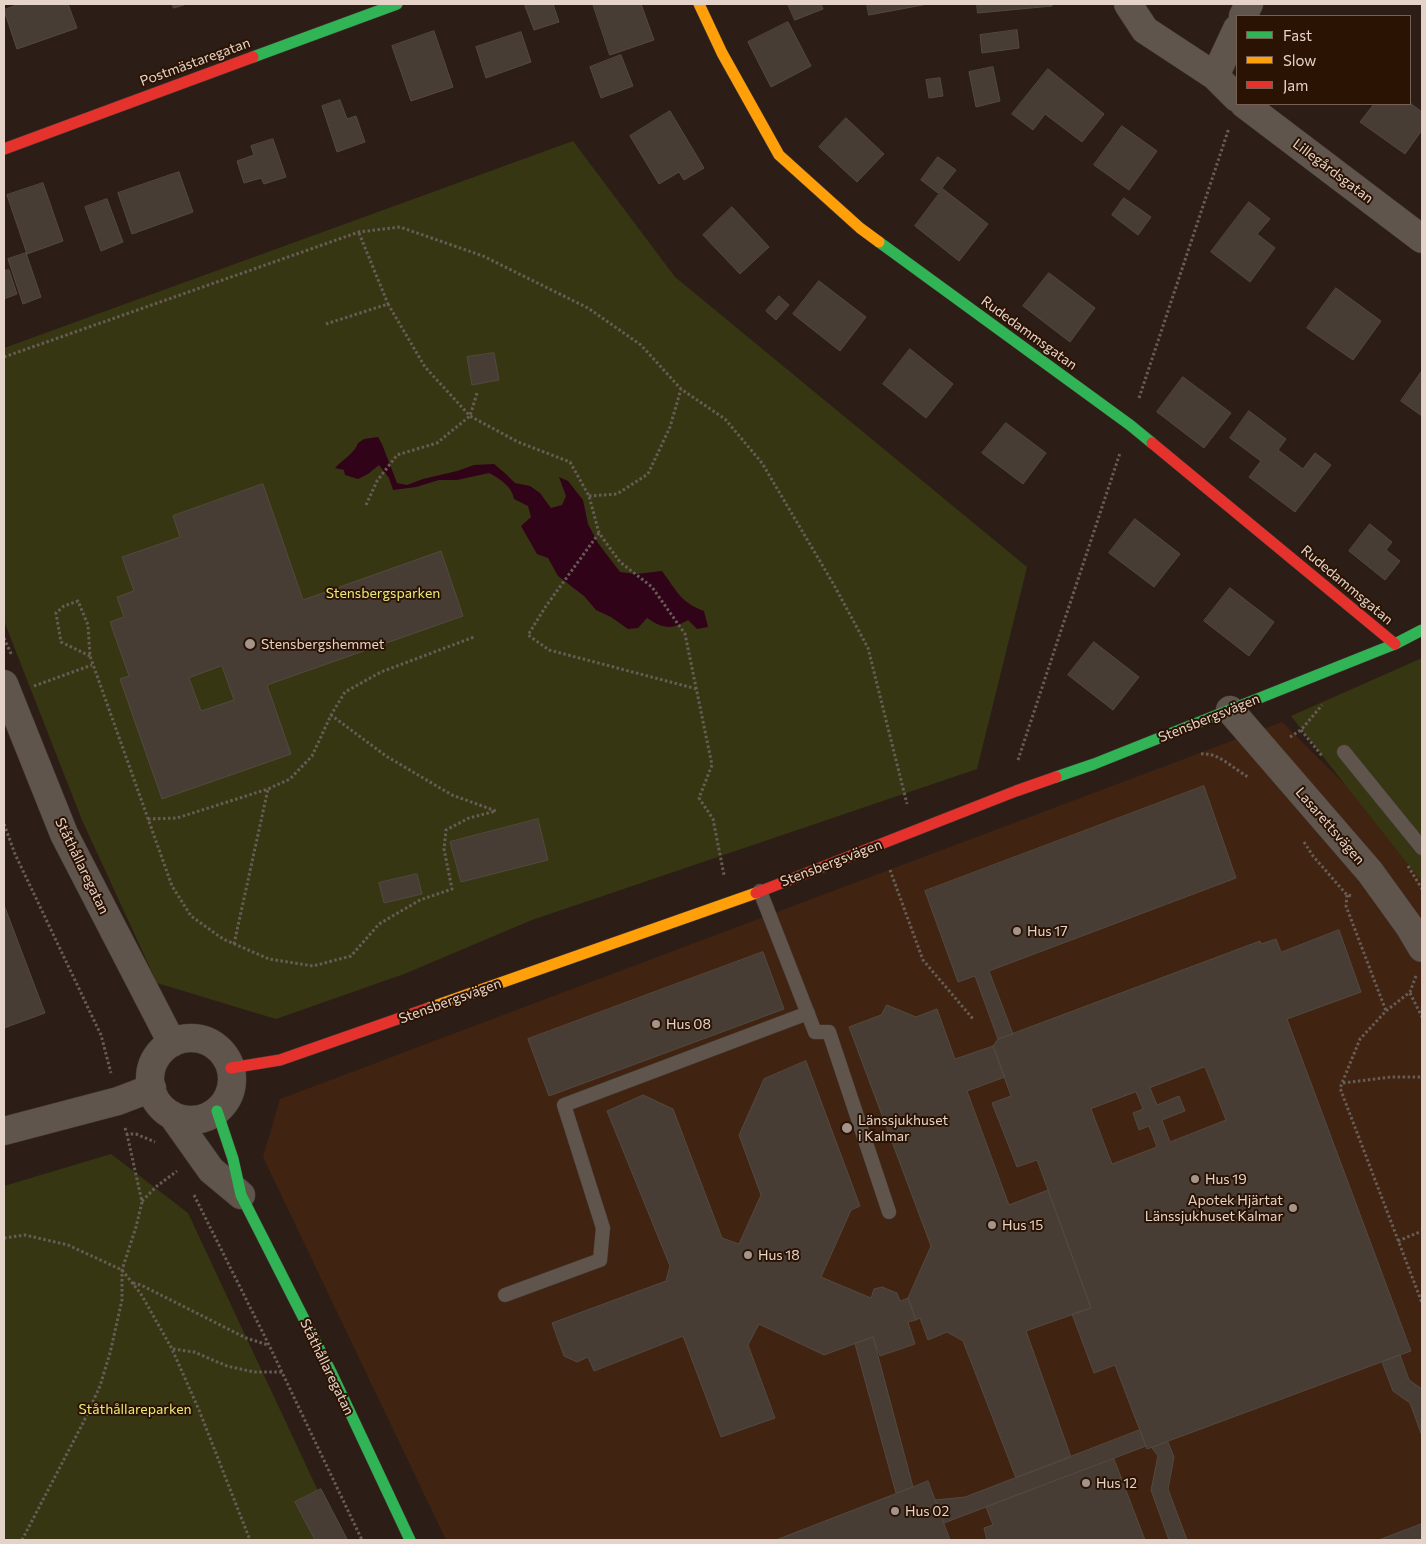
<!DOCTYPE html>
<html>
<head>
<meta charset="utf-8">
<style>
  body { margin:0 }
  #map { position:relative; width:1426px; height:1544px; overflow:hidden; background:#2c1e16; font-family:Commissioner,sans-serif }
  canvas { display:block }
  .frame { position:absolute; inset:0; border:5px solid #e5d3c9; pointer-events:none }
  .legend { position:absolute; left:1236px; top:15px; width:175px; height:90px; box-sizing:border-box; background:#2b1304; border:1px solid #756053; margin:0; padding:6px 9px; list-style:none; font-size:15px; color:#e5d3c9 }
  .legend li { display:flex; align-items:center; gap:10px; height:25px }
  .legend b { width:25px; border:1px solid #756053 }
</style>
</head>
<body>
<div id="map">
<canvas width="1426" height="1544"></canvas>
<div class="frame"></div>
<ul class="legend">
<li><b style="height:6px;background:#30b455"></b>Fast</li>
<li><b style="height:6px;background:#ff9f0a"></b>Slow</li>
<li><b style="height:6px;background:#e5322d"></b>Jam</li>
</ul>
</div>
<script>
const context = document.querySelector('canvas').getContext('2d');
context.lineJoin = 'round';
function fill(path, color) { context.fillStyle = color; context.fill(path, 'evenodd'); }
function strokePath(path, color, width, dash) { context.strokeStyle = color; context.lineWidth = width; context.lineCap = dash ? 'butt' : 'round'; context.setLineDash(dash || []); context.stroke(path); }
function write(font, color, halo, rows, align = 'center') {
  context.font = font + ' Commissioner,sans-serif'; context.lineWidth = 4; context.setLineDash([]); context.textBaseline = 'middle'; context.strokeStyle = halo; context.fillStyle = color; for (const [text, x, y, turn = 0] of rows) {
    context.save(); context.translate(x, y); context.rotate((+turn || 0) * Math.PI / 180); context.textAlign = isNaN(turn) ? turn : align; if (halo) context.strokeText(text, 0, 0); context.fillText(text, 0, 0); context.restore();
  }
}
fill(new Path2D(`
  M1282,722L1417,856L1422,867V1540H446L263,1157L280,1099Z`), '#402310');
fill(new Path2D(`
  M573,141L675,277L1027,567L977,769L532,920L404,974L276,1019L157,983L82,820L4,621V348Z
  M1422,658V882L1291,716Z
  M111,1154L188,1213L341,1540H4V1186Z`), '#373613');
fill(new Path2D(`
  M378,437L382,444L397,483L407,485L423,479L457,471L474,465L494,464L506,474L515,483L530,486L540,493L551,508L562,505L566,496L559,477L568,481L583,500L588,524L598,543L620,572L636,574L662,571C677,591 680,602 704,611L708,627L697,629L688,620C671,630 664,629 647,618L638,628L628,629L611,617L596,610L584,596L558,576L548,558L537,554L521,526L531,517L528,506L514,499C512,486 500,479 489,473L457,480H439L416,487L393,490L389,478L379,465L368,474L358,479L345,475L344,470L335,468C342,460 356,452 358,443L364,439Z`), '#300319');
const building = new Path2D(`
  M20,4H68L77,28L17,49L4,10Z
  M172,4H187L174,8Z
  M533,4H553L559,22L534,30L525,6Z
  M593,4H641L654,40L610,55Z
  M788,4H821L823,9L795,20Z
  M867,4H928L869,15Z
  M977,4H1052V6L978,13Z
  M788,22L811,66L771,87L748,42Z
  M1017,30L1019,48L982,53L980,35Z
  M434,31L453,87L411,101L392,46Z
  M521,32L531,62L486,78L476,47Z
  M621,55L633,86L601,98L590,67Z
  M993,67L1000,101L976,107L969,72Z
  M1048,69L1104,114L1082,142L1045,114L1033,130L1012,114Z
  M940,78L943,96L929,98L926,80Z
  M340,100L347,119L356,116L365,142L337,152L322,106Z
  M1410,103L1422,112V130L1405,154L1360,122L1374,104Z
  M670,111L704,168L684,180L679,172L659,184L630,136Z
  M846,118L884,154L857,182L819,147Z
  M1122,126L1157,151L1129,190L1094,165Z
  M273,139L286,177L264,184L261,178L244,183L237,161L254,155L251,146Z
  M938,157L956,170L938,193L921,180Z
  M179,172L193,212L132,234L118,193Z
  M43,183L63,241L27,254L7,195Z
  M943,189L988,224L959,261L915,226Z
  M1124,198L1151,217L1138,235L1112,215Z
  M107,199L123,242L101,251L85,207Z
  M1249,202L1270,219L1257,234L1275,248L1250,282L1211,252Z
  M732,207L769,247L740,274L703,235Z
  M26,253L41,297L23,304L8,259Z
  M9,270L17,294L4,299V271Z
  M1049,273L1095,308L1070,342L1023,306Z
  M819,281L866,317L840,351L793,314Z
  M1336,288L1381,321L1353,360L1307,328Z
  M779,296L789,305L776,320L766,311Z
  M910,349L953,384L926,418L883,384Z
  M494,353L499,380L472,385L467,357Z
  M1422,371V416L1401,401Z
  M1183,377L1231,413L1204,448L1157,412Z
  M1249,411L1286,439L1278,450L1303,469L1315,453L1331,465L1295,512L1249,477L1261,461L1230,438Z
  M1006,423L1046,453L1023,484L982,453Z
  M263,484L303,600L441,551L463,616L267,685L291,754L162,799L120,679L129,676L110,622L124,617L117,597L134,591L122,557L180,537L173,516ZM222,666L234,700L201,711L189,678Z
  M1135,519L1180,554L1154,587L1109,553Z
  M1370,524L1392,542L1386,550L1400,561L1385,580L1349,551Z
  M1230,588L1274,622L1249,656L1204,621Z
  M1094,642L1139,677L1113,710L1068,675Z
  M1204,786L1236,878L989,971L1013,1034L998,1039L975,976L958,982L925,891Z
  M538,819L548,860L461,882L450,842Z
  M417,874L422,894L384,903L379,883Z
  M4,905L45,1013L4,1028Z
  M1339,930L1361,992L1287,1019L1411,1351L1147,1449L1115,1365L1094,1373L1072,1314L1091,1308L1048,1190L1037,1160L1017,1167L992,1103L1011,1096L993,1046L998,1039L1260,941L1261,944L1276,939L1281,952ZM1205,1067L1226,1120L1170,1142L1162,1120L1185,1111L1179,1096L1157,1105L1150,1088ZM1136,1092L1143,1109L1133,1113L1139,1130L1149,1126L1157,1147L1112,1164L1091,1109Z
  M763,952L784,1009L549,1096L528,1039Z
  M887,1005L916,1017L937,1009L955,1059L993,1046L1005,1077L967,1091L1009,1205L1048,1190L1091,1308L1026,1331L1071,1457L1016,1478L963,1341L947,1332L928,1340L920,1318L916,1320L908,1298L931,1246L849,1027L881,1015Z
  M806,1061L860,1206L851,1210L821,1277L871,1298L874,1289L882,1287L897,1293L900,1301L908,1298L916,1320L908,1322L915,1344L880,1356L873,1337L824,1355L759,1324L748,1345L775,1418L721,1437L683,1336L594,1371L588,1357L577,1362L564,1356L552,1323L666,1281L670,1266L607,1111L643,1095L673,1109L722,1238L739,1244L761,1195L739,1135L764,1079Z
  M873,1337L913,1487L896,1493L855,1344Z
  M1400,1355L1409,1380L1422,1389V1436L1410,1403L1393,1391L1382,1362Z
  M1140,1430L1146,1446L944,1523L935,1500L965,1497Z
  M1168,1442L1174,1457L1168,1489L1187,1540H1169L1151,1490L1158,1456L1152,1448Z
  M1114,1459L1145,1540H987L984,1528L993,1525L986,1507Z
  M928,1481L950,1540H776L913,1487Z
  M321,1489L347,1539L345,1540H315L295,1502Z
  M1422,1524V1540H1379Z`);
fill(building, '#473d34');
strokePath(building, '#534940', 1);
const lane = new Path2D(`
  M1344,752L1422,848
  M760,891L815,1032H829L889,1212
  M505,1295L600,1260L603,1228L564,1105L808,1013`);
const street = new Path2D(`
  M1128,4L1145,30L1215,76L1237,98
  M1243,16L1249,4
  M1215,76L1237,29
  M1244,104L1422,239
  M4,684L64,834L172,1043
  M1230,710L1370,872L1409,926L1422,948
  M150 1079a41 41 0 1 1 82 0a41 41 0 1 1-82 0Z
  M172,1115L211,1170L241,1195
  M4,1131L118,1101L152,1088`);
const fast = new Path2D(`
  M253,57L397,4
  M879,242L1130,425L1152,443
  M1056,777L1094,764L1395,644L1422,630
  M217,1111L233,1159L241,1195L332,1374L410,1540`);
const slow = new Path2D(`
  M699,4L722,53L779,155L860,228L879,242
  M429,1008L756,893`);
const jam = new Path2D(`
  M4,149L253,57
  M1152,443L1395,644
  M756,893L1016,791L1056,777
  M231,1068L280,1060L429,1008`);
strokePath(lane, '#463a34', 15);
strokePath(street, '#463a34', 29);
strokePath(fast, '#463a34', 12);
strokePath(slow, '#463a34', 12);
strokePath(jam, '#463a34', 12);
strokePath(new Path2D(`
  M359,233L388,304
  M326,324L388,304L425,367L470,416L518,442L570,462L589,496L599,533L620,562L652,587L685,634L712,765L699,798L713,819L724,875
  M4,357L359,232L400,227L483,256L588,308L641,345L681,389L725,419L762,463L834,585L868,648L907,804
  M1139,398L1229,128
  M589,496L617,494L648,474L670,427L681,389
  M366,505L377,481L397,455L437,443L470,416L477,393
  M599,533L546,606L528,635L549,650L697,689
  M4,638L12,656
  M90,656L61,642L56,613L64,606L78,601L88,625L90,656L172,886L191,916L223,939L269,959L313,966L351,956L379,924L420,900L452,889L444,849L446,830L469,818L496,811L452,795L386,756L331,715
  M34,686L92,665
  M1301,730L1323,757
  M1290,737L1301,730L1322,705
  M1201,754C1218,752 1234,769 1248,777
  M1018,760L1120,453
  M148,819L177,818L268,789L290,779L312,756L331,715L345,692L381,672L474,637
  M4,824L15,854L101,1035L111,1073
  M1304,842L1313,856L1347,895L1352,896
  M1408,866L1422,889
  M890,870L923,960L973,1019
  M1347,895L1346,906L1386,1011
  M234,944L268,789
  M1416,976L1410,992L1386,1011L1360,1039L1340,1088L1422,1303
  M1410,993L1422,1017
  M1343,1083L1391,1077H1422
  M125,1128L127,1134H136L155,1142
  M194,1195L269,1345L362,1540
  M142,1201L157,1186L177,1171
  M4,1238L25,1235L68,1245L122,1270L141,1294L172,1349L199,1410L250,1540
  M1398,1241L1422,1231
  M133,1283L141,1285L246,1338L268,1345
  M173,1349L194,1352L227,1366L254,1372H282
  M22,1540L84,1421L100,1386L110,1353L122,1300V1270L136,1227L142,1202L127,1134`), '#675d57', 3, [2.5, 2.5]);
strokePath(lane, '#5f554d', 14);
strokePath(street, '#5f554d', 28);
strokePath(fast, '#30b455', 11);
strokePath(slow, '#ff9f0a', 11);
strokePath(jam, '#e5322d', 11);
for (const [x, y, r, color] of [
  [250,644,6,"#a4948a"],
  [1017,931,5,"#a4948a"],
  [656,1024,5,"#a4948a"],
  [847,1128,6,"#a4948a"],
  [1195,1179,5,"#a4948a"],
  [1293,1208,5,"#a4948a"],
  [992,1225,5,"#a4948a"],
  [748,1255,5,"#a4948a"],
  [1086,1483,5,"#a4948a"],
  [895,1511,5,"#a4948a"]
]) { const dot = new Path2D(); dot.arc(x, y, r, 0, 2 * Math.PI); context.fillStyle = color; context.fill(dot); strokePath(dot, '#2b1304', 2); }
write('14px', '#e5d3c9', '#2b1304', [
  ["Postmästaregatan",195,62,-20],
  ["Lillegårdsgatan",1333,171,37],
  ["Rudedammsgatan",1029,333,36],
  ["Rudedammsgatan",1347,585,40],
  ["Stensbergsvägen",1209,718,-22],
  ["Lasarettsvägen",1330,826,49],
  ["Stensbergsvägen",831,863,-21],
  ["Ståthållaregatan",82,866,64],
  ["Stensbergsvägen",450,1001,-20],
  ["Ståthållaregatan",327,1367,64]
]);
write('14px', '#e7eb74', '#2b1304', [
  ["Stensbergsparken",383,593],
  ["Ståthållareparken",135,1409]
]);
write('14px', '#e5d3c9', '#2b1304', [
  ["Stensbergshemmet",261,644],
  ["Hus 17",1027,931],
  ["Hus 08",666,1024],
  ["Länssjukhuset",858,1120],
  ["i Kalmar",858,1136],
  ["Hus 19",1205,1179],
  ["Apotek Hjärtat",1283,1200,"right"],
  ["Länssjukhuset Kalmar",1283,1216,"right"],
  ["Hus 15",1002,1225],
  ["Hus 18",758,1255],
  ["Hus 12",1096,1483],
  ["Hus 02",905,1511]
], 'left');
</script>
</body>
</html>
